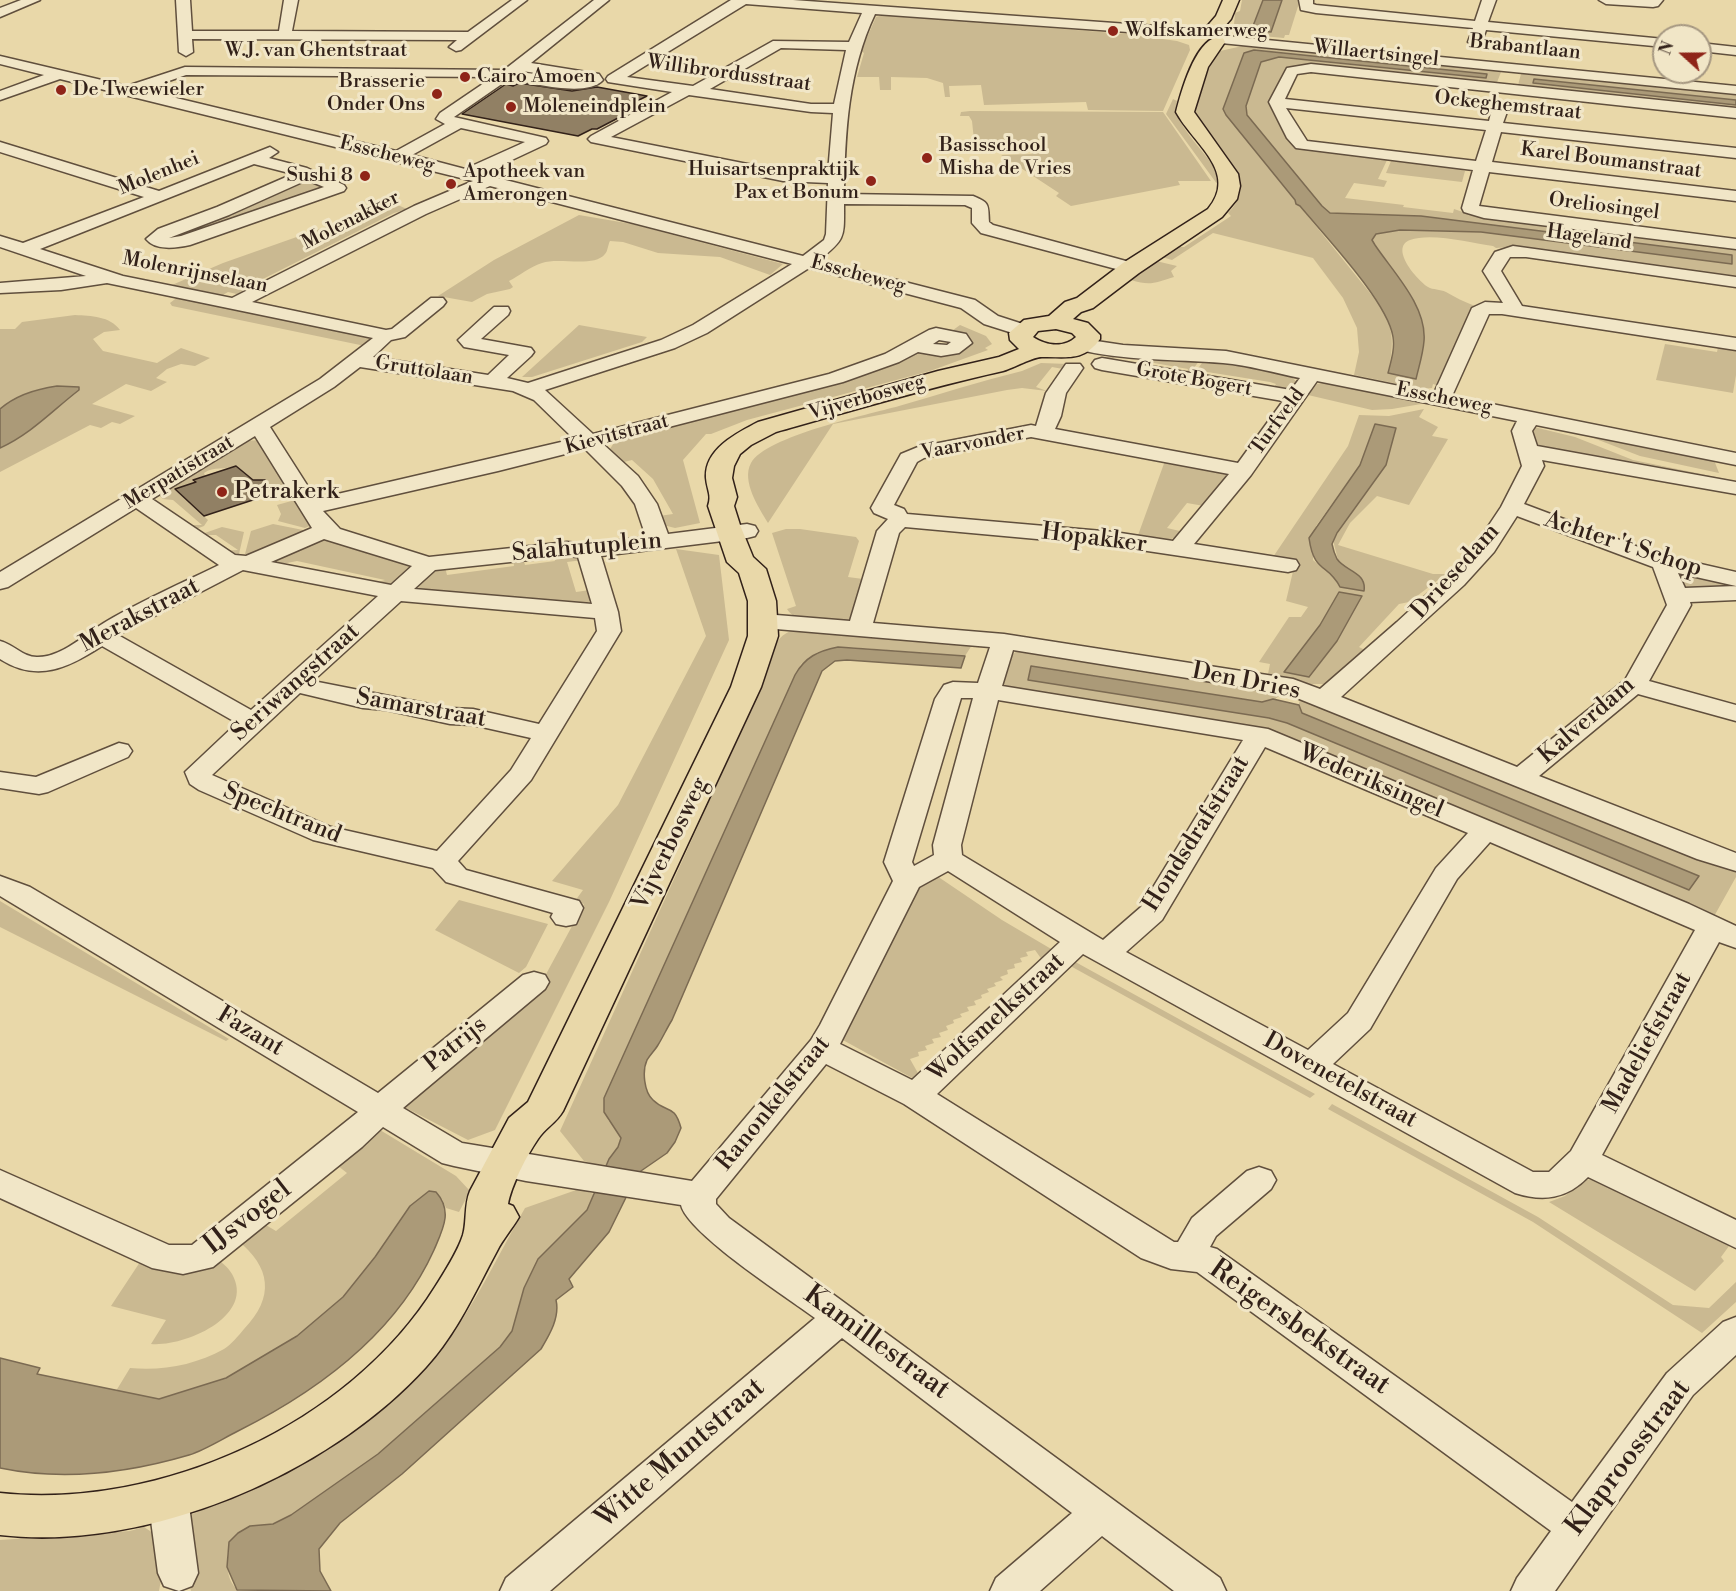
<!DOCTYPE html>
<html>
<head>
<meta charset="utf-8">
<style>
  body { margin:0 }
  #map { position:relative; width:1736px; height:1591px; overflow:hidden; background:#e9d8a9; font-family:"Libre Bodoni",serif }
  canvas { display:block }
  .north { position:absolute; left:1652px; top:24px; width:60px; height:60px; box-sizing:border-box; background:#f1e6c7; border:2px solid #a59781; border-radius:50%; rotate:291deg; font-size:16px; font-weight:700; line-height:24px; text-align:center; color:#322119 }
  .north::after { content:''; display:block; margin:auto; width:21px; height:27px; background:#8f2418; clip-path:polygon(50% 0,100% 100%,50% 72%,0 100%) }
</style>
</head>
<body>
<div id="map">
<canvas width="1736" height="1591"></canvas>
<div class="north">N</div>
</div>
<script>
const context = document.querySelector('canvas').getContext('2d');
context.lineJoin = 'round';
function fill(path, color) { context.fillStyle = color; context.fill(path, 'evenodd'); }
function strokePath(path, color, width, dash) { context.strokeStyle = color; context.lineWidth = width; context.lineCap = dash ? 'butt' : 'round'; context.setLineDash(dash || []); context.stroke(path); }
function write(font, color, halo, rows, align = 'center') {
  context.font = font + ' "Libre Bodoni",serif'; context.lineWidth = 6; context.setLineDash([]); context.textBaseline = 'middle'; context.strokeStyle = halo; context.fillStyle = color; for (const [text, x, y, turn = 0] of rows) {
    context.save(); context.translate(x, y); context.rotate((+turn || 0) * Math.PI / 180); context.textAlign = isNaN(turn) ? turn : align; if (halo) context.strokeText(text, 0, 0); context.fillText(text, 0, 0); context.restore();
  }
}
fill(new Path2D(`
  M1242,0H1263L1254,26L1270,32L1282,0H1300L1289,35H1285L1284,38L1251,35L1237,28V25H1234L1235,13L1240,11Z
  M883,15L1127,34L1177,41L1189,45L1190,50L1163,111L1088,110L1086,102L984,105L981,85L949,86L950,97H945L943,83L927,78L891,77V90H880L879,77H857L864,53L861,51L876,17Z
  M1247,45L1495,69L1501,72L1496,85L1288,70L1270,102L1293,144L1388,158L1378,179L1387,181L1384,187L1354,183L1345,198L1404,205L1403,207L1453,213L1454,209L1466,213L1736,246V280L1510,247L1496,248L1493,246C1471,243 1431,232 1410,240C1389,248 1417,280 1428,287C1433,290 1440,289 1446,292C1455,297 1464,302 1475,306L1439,386L1433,384L1432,388L1423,389L1354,375L1359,352L1357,328L1343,298L1313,258L1213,233L1172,260L1162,257L1177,247H1184L1228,218L1231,216L1228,213C1239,202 1244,189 1239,174L1199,122L1194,110L1211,64L1220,51ZM1254,50L1487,75L1485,78L1277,57L1261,62L1246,106L1247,115L1322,206L1330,213L1421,216L1732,255V263L1481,232L1400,230L1376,234L1372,240L1375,245L1418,309L1416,378L1388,373C1393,349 1395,332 1383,309L1226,115L1224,108L1244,53Z
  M1530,72L1736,94V100L1535,79L1534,83L1736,105V111L1518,85L1521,74Z
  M1173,99L1177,101C1170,121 1206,152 1216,170C1219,175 1219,182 1220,188L1166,114Z
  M970,111L1163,112L1211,181H1178L1180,185L1071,206L1056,196L1059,193L1001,155L1032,154L1029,146H996V144H990L989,150H975L972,121L969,116H960L961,112Z
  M1391,161L1460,169L1465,171L1462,182L1386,173Z
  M305,178L328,188L181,238L170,239L166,236Z
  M393,203L407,209L394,213L263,279L251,285L256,287L241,295L228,292L223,295L172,285L223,263Z
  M579,215L632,224L783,264L770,275L720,257L658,253L623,242L610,241C608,244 608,251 605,254C594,268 559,257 542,263C531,266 519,276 509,281L513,287L510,289L487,294L472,302L438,296L494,260Z
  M1156,261L1177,266L1171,271L1174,277C1155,283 1150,286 1131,280Z
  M179,296L378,337L365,346L172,306L170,303Z
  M75,315C91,316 110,316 120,330L104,332L93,339L103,351L157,363L181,348L210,358L195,366L181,364L167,369L156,378L167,382L151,391L126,384L92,404L135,416L120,424L112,422L101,428L90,425L0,472V329H15L22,322Z
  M579,325L647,337L642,342L532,377H522Z
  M960,325L986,336L992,344L985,348L988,350L930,371L747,420L711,434H706L683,460L700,523L675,528L663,525L659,516L673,514L653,479L632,460L620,463L606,450L610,449L615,441L916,352L958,351L949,333Z
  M1665,344L1717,352L1718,347L1736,350V375L1733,393L1656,380Z
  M1114,355L1199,361L1189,375L1186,374L1188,369L1115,356L1110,362L1101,359Z
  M1041,363L1068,364L1063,369L1052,367L1036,387L1047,391L1022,388L1007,390L833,424L768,523C759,508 741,481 751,463C766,436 867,415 899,406C940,394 981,381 1022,371Z
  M1202,363C1227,365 1277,361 1297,382L1291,389H1273L1276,384L1270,382L1201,371L1197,376L1193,375Z
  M1329,382L1428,401L1427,403L1392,409L1372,410L1308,395L1317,384Z
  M1424,409L1419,417L1438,427L1432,436L1448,439L1409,505L1377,496L1350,523L1338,545L1433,574H1446L1409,602L1399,604L1359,647L1365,650L1324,684H1310L1268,674L1270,664L1259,662L1289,617H1301L1308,607L1286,601L1295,563L1273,557L1348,446L1359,415L1389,416ZM1396,428L1386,465L1333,540L1338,560L1361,577L1340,586L1337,581L1313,560L1316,526L1360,465L1366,453ZM1339,592L1362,596L1337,641L1310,677L1285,671L1320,625Z
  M1534,427L1575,437L1633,460L1726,479L1734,485L1535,448L1531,434Z
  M1583,434L1714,460L1719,473L1640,456Z
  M260,440L291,490L286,494L274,496L280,494L278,491L269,494L260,486L264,484V481H254L236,466C225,470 214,466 204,473L205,476L194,480L199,485L175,489L208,520L204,526L191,531L185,525H202L173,500L163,499L157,494L244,441Z
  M1166,458L1229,475L1204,506L1187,503L1167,528L1184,532C1169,544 1154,542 1137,538Z
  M295,500L312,525L305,528L278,521L281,514L277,505Z
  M273,524L303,530L302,534L252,554H245L251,531Z
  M222,527L244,532L239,554L230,557L221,551L238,550L216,535H199Z
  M786,529H800L856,537L859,541L848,577L863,579L850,623C832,622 797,626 787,609L796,606L772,533Z
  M324,537L414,565L400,585H368L385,580L297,561L277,565L269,560Z
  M676,549L719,555L729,640L609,902L495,1130L468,1140L406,1108L405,1095L538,989L584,904L575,901L583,890L552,881L618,805L706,636Z
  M571,553L583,560L567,562L576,592L590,590L592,598L587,604L428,591L424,596L407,587L422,573L445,567L447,575L514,566L513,559L523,558L525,565L555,561L553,554Z
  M1673,568L1736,583V589L1679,590Z
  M798,629L972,645L965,656L848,647L818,652L801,664L604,1098L608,1120L618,1130L621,1138L618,1147L605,1168L584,1161L560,1131L765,678C772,655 772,634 798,629Z
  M1019,649L1285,691L1273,701L1262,702L1031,666L1028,679L1270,718L1287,723L1689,889L1698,876L1302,713L1298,707L1301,696L1736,869V877L1712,920L1273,735L1002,688L1011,656Z
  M934,874L1002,920L1058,953L1045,964L1035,950L1026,952L1028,956L1020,958L1022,962L1014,964L1015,968L1007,970L1008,974L1000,977L1003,980L994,983L996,986L987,989L989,992L981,995L982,998L974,1001L976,1005L967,1007L969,1011L960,1014L962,1017L953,1020L954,1023L946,1026L948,1030L939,1033L941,1037L932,1039L934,1043L925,1046L927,1050L918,1052L919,1056L910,1059L919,1075L914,1079L841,1039L912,892Z
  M459,900L548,924L526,967L519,973L435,930Z
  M0,901L229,1039L226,1041L0,927Z
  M1070,959L1315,1094L1310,1098L1065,963Z
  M1332,1104L1538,1217L1673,1305L1709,1308L1736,1282V1302L1702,1333L1533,1222L1328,1109Z
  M380,1130L456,1176L470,1191L459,1212L446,1208L442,1199L410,1206C387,1236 369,1271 342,1298C296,1342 225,1388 161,1399C148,1401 129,1393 116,1391L130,1368C163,1371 195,1365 224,1349C232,1344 238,1336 244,1329C275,1297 271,1267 237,1240L259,1221L276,1231L347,1173L333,1162Z
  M1598,1179L1732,1242L1721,1257L1724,1261L1695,1291L1549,1202L1565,1196L1582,1180Z
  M579,1189L594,1194L587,1210L572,1227L518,1314L512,1331L500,1347L378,1454L291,1515L273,1524L250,1526L229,1542C227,1559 224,1579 239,1591H191L189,1582L187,1516C296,1476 403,1417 465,1315C487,1280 505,1243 525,1208Z
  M215,1257C221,1262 228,1267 232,1274C256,1316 185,1347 151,1344L166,1320L111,1306L142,1259Z
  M144,1527L159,1537L163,1569L159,1591H0V1540L130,1531Z`), '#cab991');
const water = new Path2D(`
  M1263,0H1282L1271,32L1260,31L1253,26Z
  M1254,50L1487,74L1486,78L1279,57L1261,62L1246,106L1247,115L1322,206L1330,213L1421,216L1732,255V264L1481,232L1400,230L1376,234L1372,240L1375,245C1393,272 1427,306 1424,341C1423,354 1419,366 1416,379L1388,373C1391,361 1395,349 1393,337C1388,302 1324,235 1300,206L1296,204L1295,200L1226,115L1223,109L1244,53Z
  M1534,79L1736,100V105L1533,83Z
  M57,386L79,387V390C53,410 31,434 0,448V409C16,395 36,389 57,386Z
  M1375,424L1396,428L1386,465L1337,533L1332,544C1333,549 1335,555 1337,559C1345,571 1367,572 1364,591L1340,587C1328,563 1314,574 1309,538L1360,465Z
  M1339,592L1362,596L1337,641L1309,677L1284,672L1320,625Z
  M838,647L965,656L961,668L847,660L835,661L822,671L672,1020C667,1028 663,1037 658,1045C655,1050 650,1055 647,1060C642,1071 644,1092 653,1100C667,1114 674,1103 681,1128L675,1142L667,1153L638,1173L609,1232L569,1279L573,1287L556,1300C560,1317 550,1334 541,1349L402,1474L340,1523L319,1549L320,1571L331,1591L237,1590L227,1567L229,1542L238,1533L250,1526L273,1524L291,1515L378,1454L500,1347L512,1331L524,1288L538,1259L587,1210L609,1159L618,1147L621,1138L604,1112V1098L795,675C805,657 818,651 838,647Z
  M1031,666L1262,702L1273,699L1299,705L1302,713L1699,876L1689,890L1287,723L1269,718L1028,680Z
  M429,1191L436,1192C453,1211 443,1229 434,1250C396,1334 318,1391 238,1431C222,1439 205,1450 189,1455C128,1473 62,1481 0,1468V1358L40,1368L37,1374L159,1399L226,1378L297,1336L343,1297L375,1257L410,1206Z`);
fill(water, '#ab9a78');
strokePath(water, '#7b6a52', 1.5);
const building = new Path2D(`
  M519,83L572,91L597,87L647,96L631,104L641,106L597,129H592L578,136L462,114L506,84L513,86Z
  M236,466L253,480H265L262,497L204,516L175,489L196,482L193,480Z`);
fill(building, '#918064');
strokePath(building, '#322119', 1.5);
const minor = new Path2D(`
  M21,0H40L0,17V8Z
  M176,0H190L192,31H279L284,0H298L292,31L468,32L512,0H527L461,50L456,51L449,47L457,40L192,39L193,52L186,56L179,52Z
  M594,0H609L531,63L599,74L603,80C587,98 532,83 509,79L454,117L546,138L548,141L546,144L482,174L803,256L824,240L826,234L828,183L783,181L591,142L588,139L591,136L672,92L608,82L606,79L608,76L731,0H793L1198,29L1205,33L1198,37L875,14C848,71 845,132 844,194L973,196C990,203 988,204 989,222L993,225L1137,264L1140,268L1137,272L1131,273L981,233L972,223V208L965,205L844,204C844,237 846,239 819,260L975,300L998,316L1029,326L1031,330L1029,334L1022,336L984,324L961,308L809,268L707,333L675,348L545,390L593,434L829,374L885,354L929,330L936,328L966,334L972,343L959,353L941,356L918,352L899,362L843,382L603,444L638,476L657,504L668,534L747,524L755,526L758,531L755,536L747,538L601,556L618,612L621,631L531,780L458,861L466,870L579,901L583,908L576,924L566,926L556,924L551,917L553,913L446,882L433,868L313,840L199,790L190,784L185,772L237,723L102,646C68,668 37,683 0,659V641C13,644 24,658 38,657C63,657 86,633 107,621C143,600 182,583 219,565L136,508L8,587L0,589V572L320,379L373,338L107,283L61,290L0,293V283L86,276L0,247V236L23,243L144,197L0,152V142L159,191L270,147L278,152L269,158L307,168L344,185L346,188L344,191L190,245C176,248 156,251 146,239L158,229L217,207L293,174L254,164L40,249L123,276L232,298L414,206L473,181L60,79L0,100V91L44,75L0,64V56L127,86L185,67L504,70ZM746,4L862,13L849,42L773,41L693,86L627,77ZM781,48L846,50L834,104H811L710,89ZM522,71L584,80L519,72ZM186,75L493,77L440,113L436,119L445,124L396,151L143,90ZM689,95L811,112L833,113L828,173L783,171L611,137ZM461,128L525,142L465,169L412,155ZM307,180L324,187L181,236L169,238L229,215ZM490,186L792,264L693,325L661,340L528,383L507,378L531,356L534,352L531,348L481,339L508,315L510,311L508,307H494L458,340L464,347L509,355L488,375L373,357L391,340L405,337L443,306L446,302L443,298H431L392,329L386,330L252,302L426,214ZM939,340L951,342L947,345L933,344ZM360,367L513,391L534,400L574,439L316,499L270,427L334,387ZM255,436L312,528L246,556L235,555L152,499ZM585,449L622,486L635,504L646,537L588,544L567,542L429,557L340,529L323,511L498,471ZM324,539L412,566L391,585L271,562ZM567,556L578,557L592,604L414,589L435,570ZM243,570L378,596L251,710L118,635ZM401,601L595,618L597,631L539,724L473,709L450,708L313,681ZM300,693L363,708L386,710L450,724L473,725L531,738L511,770L437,851L331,827L212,775Z
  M1299,0H1313V4L1316,5L1475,21L1482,0H1496L1488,22L1664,39V47L1486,30L1482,42L1475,46L1468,42L1473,28L1316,13L1301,10Z
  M1599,0H1663L1658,6L1653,7L1606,4Z
  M1226,36L1736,86V94L1221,43L1219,40Z
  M1700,43L1736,47V55L1700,51Z
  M1311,64L1736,108V118L1311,72L1297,74L1285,99L1489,121L1492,109L1500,104L1508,109L1503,123L1736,148V158L1501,132L1492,162L1736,191V201L1489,172L1479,206L1736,239V249L1484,218L1464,212L1462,208L1473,170L1296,148L1287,138L1269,102L1287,68ZM1286,108L1486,130L1476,161L1307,141Z
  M1513,246L1736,277V287L1526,257H1510L1501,271L1522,306L1736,338V350L1502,314H1489L1452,396L1736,453V465L1536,425L1532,431L1537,446L1736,482V494L1542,460L1544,466L1524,504L1641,548L1670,557L1736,572V600L1690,602L1691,605L1649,681L1736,705V721L1638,694L1539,776L1736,853V871L1697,859L1287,694L1013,650L1002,686L1268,729L1689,904L1736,926V948L1719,942L1602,1155L1736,1220V1248L1588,1177C1567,1199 1543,1202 1515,1193L1083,954L937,1094L1174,1242H1178L1192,1218L1247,1171L1259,1167L1271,1171L1276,1180L1271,1189L1216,1236L1210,1247L1217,1249L1572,1502L1667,1373L1723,1322L1736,1317V1355L1693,1395L1555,1591H1511L1517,1578L1551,1531L1197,1272L1171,1269L1141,1258L904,1104L826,1064L716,1199V1204L729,1218L1220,1578L1226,1591H1174L1102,1536L1040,1591H990L996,1578L1072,1513L842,1338L550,1591H500L506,1578L815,1318C788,1298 687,1233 681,1205L526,1181L454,1166L442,1163L383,1127L362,1147L213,1267L183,1274L152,1268L0,1198V1170L169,1245H192L358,1112L0,896V876L30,887L378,1093L523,975L534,972L545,975L549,982L545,989L403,1108L462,1143L692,1181L811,1040L820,1025L893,881L884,862L935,699L944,685L953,682L978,683L990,647L764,628L756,626L752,621L756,616L764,614L850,621L877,531L888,519L874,513L871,508L901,454L918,447L1031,425L1036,426L1046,393L1066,364H1080L1083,368L1066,393L1061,416L1055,429L1238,463L1283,401L1102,370L1095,368L1092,364L1095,360L1102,358L1291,390L1300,378C1275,373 1248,365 1223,363C1174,359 1124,361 1076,349L1073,345L1076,341L1083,339L1123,345L1226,351L1434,393L1472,308L1485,302L1503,303L1483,271L1495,252ZM1317,381L1517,421L1512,431L1522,466L1501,507L1477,543L1448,575L1397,622L1320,689L1293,679L1004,634L873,623L899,533L905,527L1114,546L1288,572L1296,570L1299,565L1296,560L1194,544L1251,475ZM1031,437L1229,474L1173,541L1114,532L907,514L904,509L894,505L917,462L924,458ZM1517,516L1653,567L1667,605L1625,680L1517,767L1341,697L1464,585L1494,552ZM1678,573L1736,586L1685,588ZM961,698H973L933,845L934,855L914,866L912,862ZM998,700L1243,740L1141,907L1103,940L962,855L961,845ZM1265,747L1468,833L1436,868L1348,1013L1308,1050L1126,952L1162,920ZM1490,842L1695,930L1571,1151L1549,1172H1533L1333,1064L1370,1029L1457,879ZM948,871L1060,942L912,1080L840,1044L919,887Z
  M119,743L128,745L132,751L128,757L48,792L39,794L0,788V772L36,777Z
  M168,1481L182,1486L188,1498L198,1573L192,1586L179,1591L164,1586L158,1573L148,1498L154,1486Z`);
const major = new Path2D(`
  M1223,0H1239L1231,19L1217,35H1205L1203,31L1216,16Z
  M1217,37L1223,38L1225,42L1208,67L1194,112L1238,174L1240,186L1237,199L1222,217L1139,273L1093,308L1081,312L1073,319L1088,323L1100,335V339C1083,363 1065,356 1042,357C1032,357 1014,368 1003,371C926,388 851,411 776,432L751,445L740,454L734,466L732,478L737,497L734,506L740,525L753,557L766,569L776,601L778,636L761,687L563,1111C556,1123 545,1128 538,1139C527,1155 511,1186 508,1204L513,1206L519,1217C512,1229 503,1239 497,1251C475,1292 457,1333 426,1367C328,1475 147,1552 0,1535V1493C160,1510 349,1425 435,1287C444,1273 458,1251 463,1235C467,1221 464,1205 470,1191L509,1118L528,1102L731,687L748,636V601L739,573L727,562L708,506C712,495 707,490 706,478C704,449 737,433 758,422L938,371L999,357L1019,349L1010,340L1009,333L1024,320L1049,316L1065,302L1077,298L1123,263L1208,209C1239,172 1194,145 1176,112C1181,92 1195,42 1217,37ZM1056,329L1072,333L1076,337C1064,348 1047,346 1033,337L1038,331Z`);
strokePath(minor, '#604f3d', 3);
strokePath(major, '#322119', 3);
fill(minor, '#f1e6c7');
fill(major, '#e9d8a9');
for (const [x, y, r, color] of [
  [1113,31,6,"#8f2418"],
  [465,77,6,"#8f2418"],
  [61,90,6,"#8f2418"],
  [437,94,6,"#8f2418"],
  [511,107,6,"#8f2418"],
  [927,158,6,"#8f2418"],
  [365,176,6,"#8f2418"],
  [871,181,6,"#8f2418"],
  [451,184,6,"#8f2418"],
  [222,492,6,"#8f2418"]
]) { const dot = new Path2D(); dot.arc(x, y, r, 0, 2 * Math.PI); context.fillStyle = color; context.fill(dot); strokePath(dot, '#f1e6c7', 2); }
write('20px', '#322119', '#f1e6c7', [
  ["Wolfskamerweg",1125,31],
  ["Cairo Amoen",477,77],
  ["Brasserie",425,82,"right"],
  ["Onder Ons",425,105,"right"],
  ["De Tweewieler",73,90],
  ["Moleneindplein",523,107],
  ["Basisschool",939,146],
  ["Misha de Vries",939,169],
  ["Huisartsenpraktijk",859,170,"right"],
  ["Pax et Bonum",859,193,"right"],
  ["Apotheek van",463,172],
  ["Amerongen",463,195],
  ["Sushi 8",353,176,"right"]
], 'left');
write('20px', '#322119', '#f1e6c7', [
  ["Brabantlaan",1525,48,6],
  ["W.J. van Ghentstraat",316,51],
  ["Willaertsingel",1376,54,6],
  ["Willibrordusstraat",729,74,8],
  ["Ockeghemstraat",1508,106,6],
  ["Esscheweg",387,155,14],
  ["Karel Boumanstraat",1611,161,7],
  ["Molenhei",159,174,-22],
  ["Oreliosingel",1604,207,7],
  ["Molenakker",351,221,-27],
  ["Hageland",1589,238,8],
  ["Molenrijnselaan",195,273,11],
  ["Esscheweg",858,275,15],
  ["Gruttolaan",424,371,9],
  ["Grote Bogert",1194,380,10],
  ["Vijverbosweg",867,398,-16],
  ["Esscheweg",1444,399,11],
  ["Turfveld",1278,422,-54],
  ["Kievitstraat",617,435,-15],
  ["Vaarvonder",973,444,-11],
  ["Merpatistraat",179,473,-31]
]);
write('24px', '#322119', '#f1e6c7', [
  ["Petrakerk",234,492]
], 'left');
write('24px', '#322119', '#f1e6c7', [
  ["Hopakker",1094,539,7],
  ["Achter 't Schop",1623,545,18],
  ["Salahutuplein",587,548,-5],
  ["Driesedam",1456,572,-48],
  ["Merakstraat",140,616,-28],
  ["Den Dries",1246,682,11],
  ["Seriwangstraat",296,683,-42],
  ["Samarstraat",421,709,10],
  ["Kalverdam",1587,721,-41],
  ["Wederiksingel",1371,782,23],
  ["Spechtrand",282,814,22],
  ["Hondsdrafstraat",1197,834,-58],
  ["Vijverbosweg",671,844,-64],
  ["Wolfsmelkstraat",997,1018,-43],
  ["Fazant",250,1032,31],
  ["Madeliefstraat",1648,1043,-61],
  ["Patrijs",456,1045,-39],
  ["Dovenetelstraat",1340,1081,29],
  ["Ranonkelstraat",774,1104,-51]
]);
write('28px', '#322119', '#f1e6c7', [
  ["IJsvogel",248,1218,-38],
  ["Reigersbekstraat",1299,1328,35],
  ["Kamillestraat",876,1343,36],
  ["Witte Muntstraat",681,1454,-41],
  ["Klaproosstraat",1629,1458,-53]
]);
</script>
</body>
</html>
